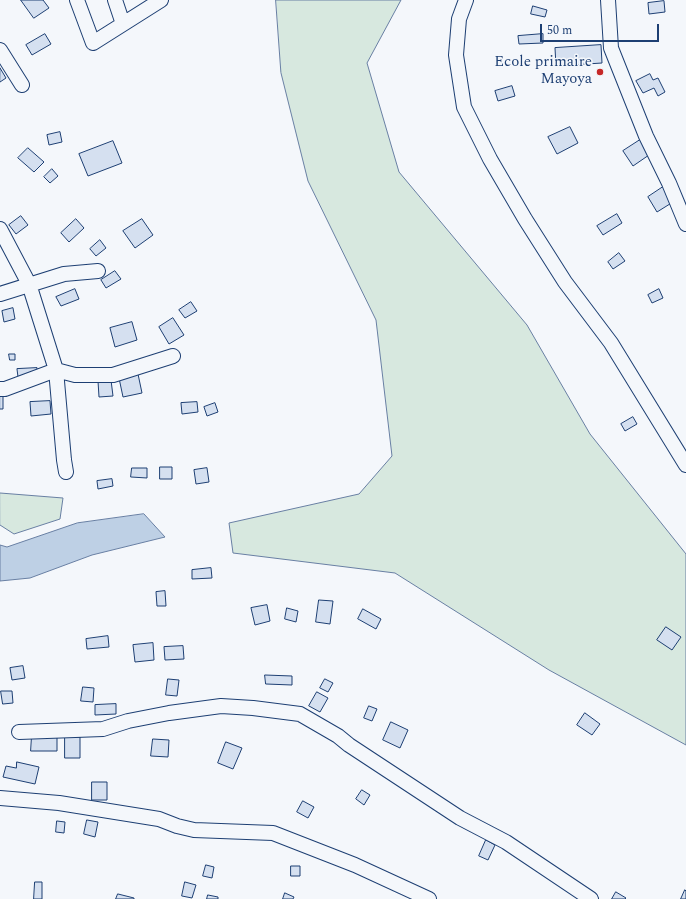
<!DOCTYPE html>
<html>
<head>
<meta charset="utf-8">
<style>
  body { margin:0 }
  #map { position:relative; width:686px; height:899px; overflow:hidden; background:#f4f7fb; font-family:Spectral,serif }
  canvas { display:block }
  .scale { position:absolute; left:540px; top:24px; width:119px; height:18px; box-sizing:border-box; border:2px solid #1d3f73; border-top:0; padding-left:5px; font-size:12px; line-height:14px; white-space:nowrap; color:#1d3f73; -webkit-text-stroke:3px #f4f7fb; paint-order:stroke }
</style>
</head>
<body>
<div id="map">
<canvas width="686" height="899"></canvas>
<div class="scale">50 m</div>
</div>
<script>
const context = document.querySelector('canvas').getContext('2d');
context.lineJoin = 'round';
function fill(path, color) { context.fillStyle = color; context.fill(path, 'evenodd'); }
function strokePath(path, color, width, dash) { context.strokeStyle = color; context.lineWidth = width; context.lineCap = dash ? 'butt' : 'round'; context.setLineDash(dash || []); context.stroke(path); }
function write(font, color, halo, rows, align = 'center') {
  context.font = font + ' Spectral,serif'; context.lineWidth = 3; context.setLineDash([]); context.textBaseline = 'middle'; context.strokeStyle = halo; context.fillStyle = color; for (const [text, x, y, turn = 0] of rows) {
    context.save(); context.translate(x, y); context.rotate((+turn || 0) * Math.PI / 180); context.textAlign = isNaN(turn) ? turn : align; if (halo) context.strokeText(text, 0, 0); context.fillText(text, 0, 0); context.restore();
  }
}
const green = new Path2D(`
  M276,0H401L367,63L399,172L527,325L590,434L686,554V745L549,670L395,573L233,553L229,523L359,494L392,456L376,320L308,181L281,73Z
  M0,493L63,498L60,519L14,534L0,525Z`);
fill(green, '#d7e8df');
strokePath(green, '#687fa3', 1);
const water = new Path2D(`
  M144,514L165,537L92,555L30,578L0,581V545L7,547L77,523Z`);
fill(water, '#bed0e5');
strokePath(water, '#687fa3', 1);
const building = new Path2D(`
  M21,0H43L49,8L34,18Z
  M664,1L665,12L649,14L648,3Z
  M533,6L547,10L545,17L531,14Z
  M45,34L51,44L32,55L26,45Z
  M543,34V43L519,44L518,36Z
  M601,45L602,63L556,66L555,48Z
  M0,68L6,78L0,82Z
  M650,74L653,80L658,78L665,92L658,96L654,88L643,93L636,81Z
  M512,86L515,96L498,101L495,91Z
  M570,127L578,143L557,154L548,137Z
  M60,132L62,142L49,145L47,135Z
  M640,140L649,155L633,166L623,151Z
  M113,141L122,163L88,176L79,154Z
  M28,148L44,162L34,172L18,158Z
  M52,169L58,176L50,183L44,177Z
  M663,187L673,202L657,212L648,197Z
  M617,214L622,223L603,235L597,226Z
  M21,216L28,225L16,234L9,225Z
  M76,219L84,228L69,242L61,233Z
  M142,219L153,235L135,248L123,231Z
  M100,240L106,248L96,256L90,249Z
  M619,253L625,261L613,269L608,262Z
  M115,271L121,279L106,288L101,280Z
  M75,289L79,299L61,306L56,297Z
  M659,289L663,298L652,303L648,295Z
  M191,302L197,311L185,318L179,310Z
  M13,308L15,319L4,322L2,311Z
  M173,318L184,335L169,344L159,327Z
  M132,322L137,340L115,347L110,328Z
  M9,354H15V360H10Z
  M37,368V375L18,377L17,369Z
  M138,374L142,393L123,397L119,378Z
  M111,380L113,396L99,397L98,381Z
  M0,394H3V409H0Z
  M50,401L51,414L31,416L30,402Z
  M197,402L198,412L182,414L181,403Z
  M215,403L218,412L207,416L204,407Z
  M633,417L637,424L625,431L621,424Z
  M160,467H172V479H160Z
  M132,468H147V478L131,477Z
  M207,468L209,482L196,484L194,470Z
  M112,479L113,486L98,489L97,481Z
  M211,568L212,578L192,579V570Z
  M165,591L166,606H157L156,592Z
  M319,600L333,601L330,624L316,622Z
  M267,605L270,621L255,625L251,608Z
  M287,608L298,611L296,622L285,619Z
  M363,609L381,619L376,629L358,619Z
  M666,627L681,637L672,650L657,640Z
  M108,636L109,647L87,649L86,639Z
  M153,643L154,660L135,662L133,645Z
  M183,646L184,659L165,660L164,647Z
  M23,666L25,678L12,680L10,668Z
  M265,675L292,676V685L266,684Z
  M168,679L179,680L177,696L166,695Z
  M325,679L333,683L328,692L320,688Z
  M83,687L94,688L93,702L81,701Z
  M1,691H12L13,703L3,704Z
  M317,692L328,698L320,712L309,706Z
  M116,704V714L95,715V705Z
  M369,706L377,709L372,721L364,718Z
  M585,713L600,724L592,735L577,725Z
  M391,722L408,730L400,748L383,740Z
  M32,735L57,736V751H31Z
  M65,737H80V758H65Z
  M153,739L169,740L168,757L151,756Z
  M226,742L242,748L233,769L218,763Z
  M17,762L39,767L35,784L3,777L6,766L16,768Z
  M92,782H107V800H92Z
  M362,790L370,795L364,805L356,799Z
  M303,801L314,807L308,818L297,812Z
  M87,820L98,822L95,837L84,834Z
  M57,821L65,822L64,833L56,832Z
  M486,840L495,845L488,860L479,856Z
  M206,865L214,867L212,878L203,876Z
  M291,866H300V876H291Z
  M35,882H42V899H34Z
  M185,882L196,885L192,898L182,896Z
  M685,890L686,891V899H681Z
  M616,892L626,898L625,899H612Z
  M285,893L294,897L293,899H283Z
  M118,894L134,898V899H116Z
  M208,895L218,897V899H207Z`);
fill(building, '#d5e0f0');
strokePath(building, '#1d3f73', 1);
const street = new Path2D(`
  M77,0L93,43L161,0
  M115,0L123,24
  M466,0L459,19L456,55L464,107L490,159L525,219L565,282L611,343L686,465
  M608,0L611,48L646,136L669,183L686,224
  M0,50L22,85
  M0,229L29,284L56,370L64,460L66,472
  M0,294L64,274L98,271
  M0,389H5L56,370L75,375H113L173,356
  M19,732L103,729L128,721L169,713L221,706L253,708L300,714L338,736L349,745L460,818L506,842L591,899
  M0,798L59,803L159,819L177,826L194,830L273,833L355,865L429,899`);
strokePath(street, '#1d3f73', 16);
strokePath(street, '#f4f7fb', 14);
for (const [x, y, r, color] of [
  [600,72,4,"#c62828"]
]) { const dot = new Path2D(); dot.arc(x, y, r, 0, 2 * Math.PI); context.fillStyle = color; context.fill(dot); strokePath(dot, '#f4f7fb', 1.5); }
write('15px', '#1d3f73', '#f4f7fb', [
  ["Ecole primaire",592,63],
  ["Mayoya",592,80]
], 'right');
</script>
</body>
</html>
